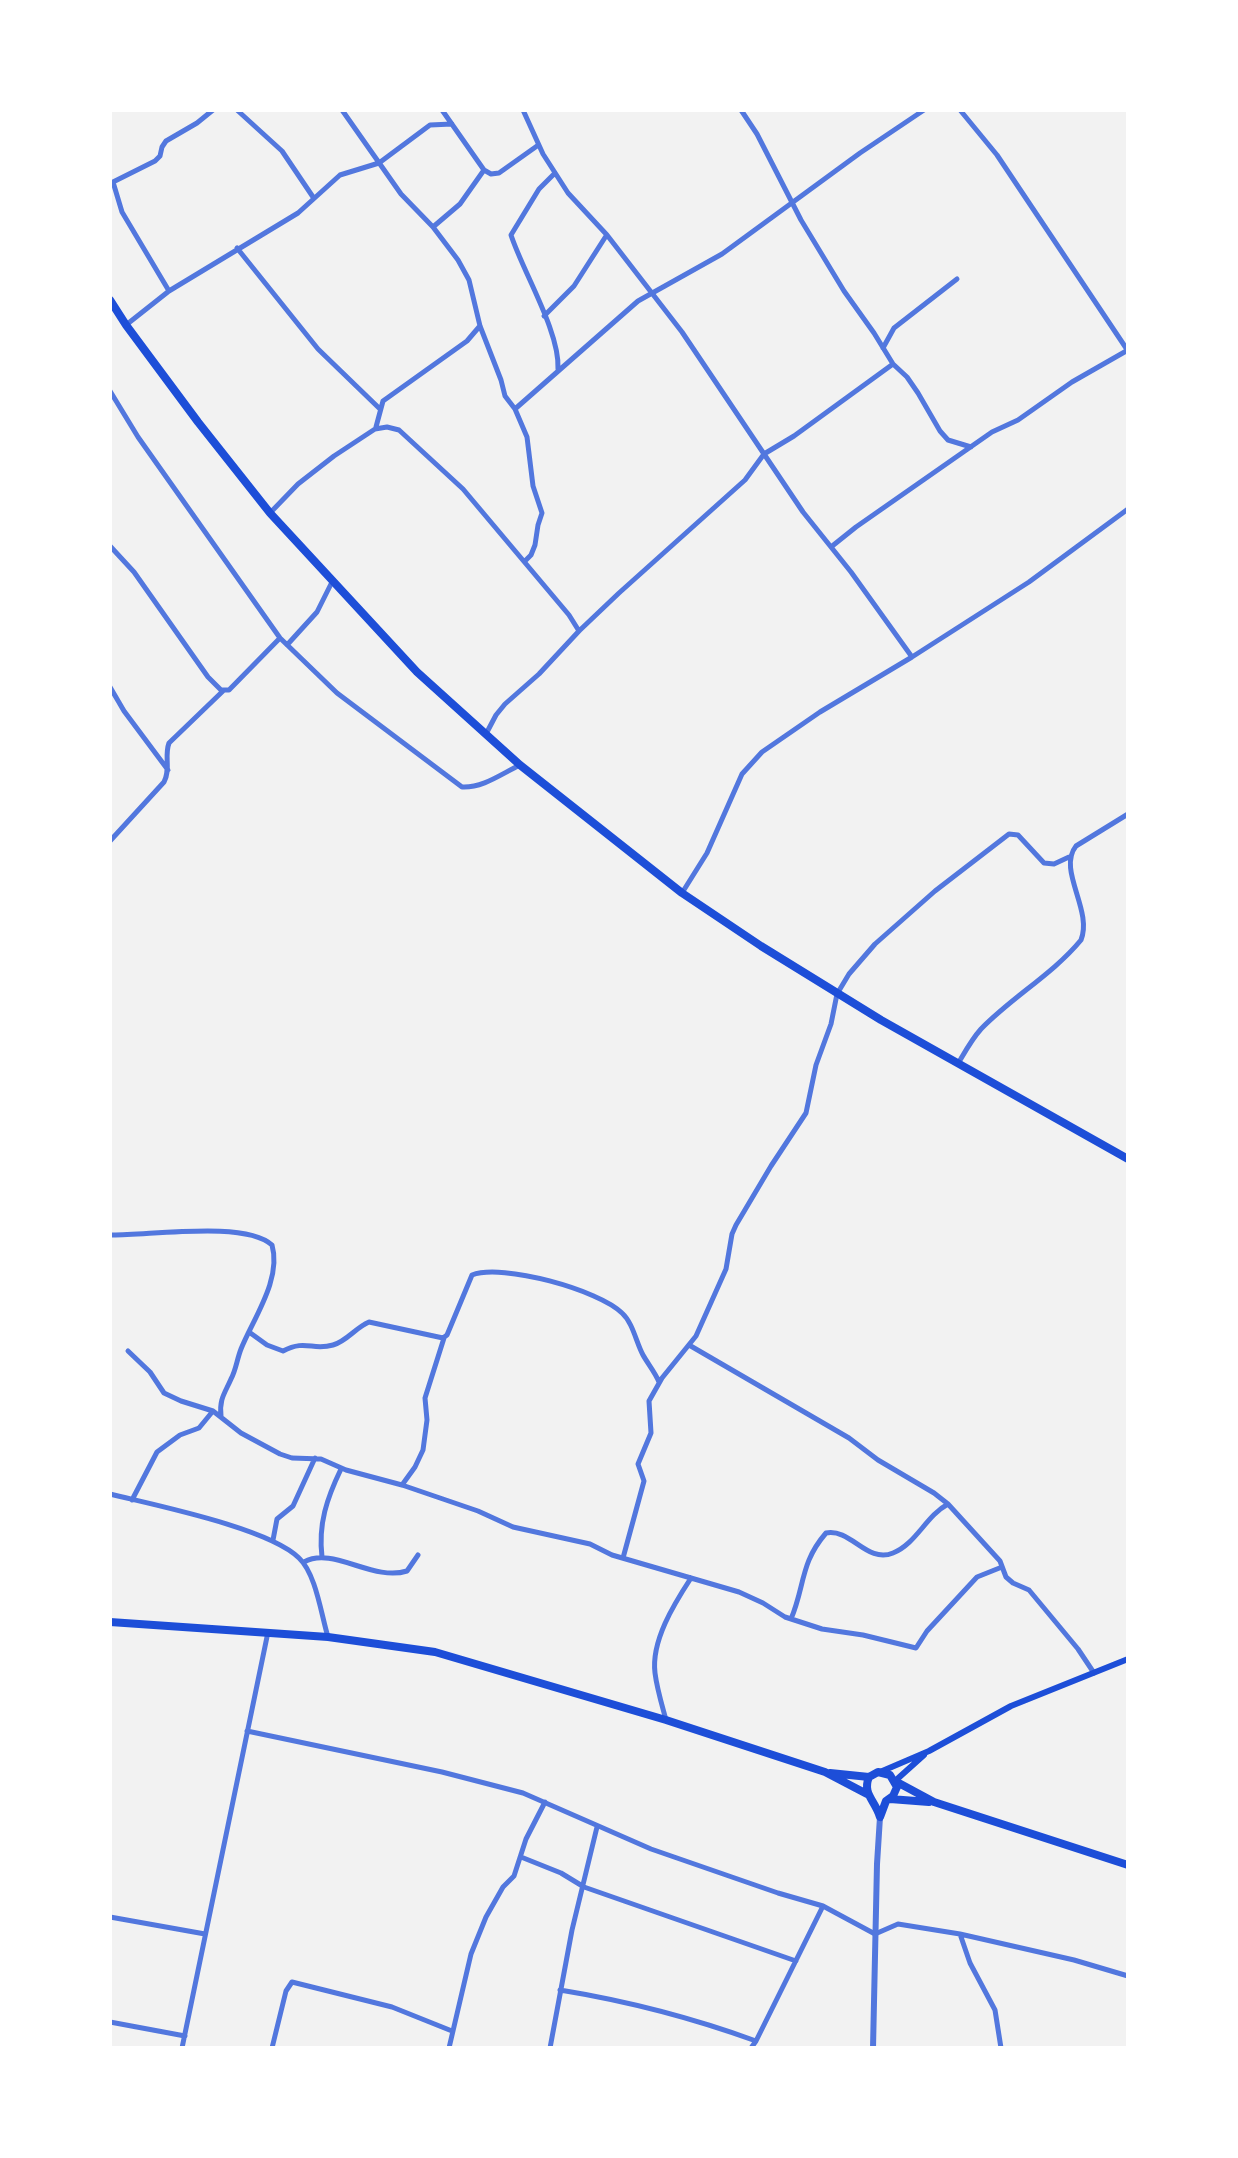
<!DOCTYPE html>
<html>
<head>
<meta charset="utf-8">
<style>
  body { margin:0 }
  #map { position:relative; width:1238px; height:2158px; overflow:hidden; background:#f2f2f2; font-family:"Exo 2",sans-serif }
  canvas { display:block }
  .frame { position:absolute; inset:0; border:112px solid #fff; pointer-events:none }
</style>
</head>
<body>
<div id="map">
<canvas width="1238" height="2158"></canvas>
<div class="frame"></div>
</div>
<script>
const context = document.querySelector('canvas').getContext('2d');
context.lineJoin = 'round';
function strokePath(path, color, width, dash) { context.strokeStyle = color; context.lineWidth = width; context.lineCap = dash ? 'butt' : 'round'; context.setLineDash(dash || []); context.stroke(path); }
strokePath(new Path2D(`
  M237,110L282,151L313,197
  M342,110L401,194L433,227L458,260L469,280L480,326L501,380L505,396L515,409L527,437L533,486L542,513L538,525L535,545L531,555L525,561
  M442,110L484,170L491,174L499,173L537,146
  M523,110L543,154L568,193L607,235L682,332L803,512L851,572L912,657
  M741,110L757,134L801,220L844,291L874,333L893,364L907,377L918,393L940,431L948,440L971,447
  M960,110L997,155L1128,351
  M554,174L539,189L511,235C523,272 560,332 558,369
  M433,227L460,204L484,170
  M237,248L318,349L380,409
  M169,291L122,212L113,182L155,161L160,156L162,147L166,141L197,123L213,110
  M544,316L574,286L606,236
  M126,325L169,291L298,213L340,175L379,163L430,125L452,124
  M883,348L894,328L957,279
  M110,391L138,437L280,638L337,693L462,787C483,788 501,774 520,765
  M515,409L638,301L722,254L860,153L924,110
  M376,427L383,401L467,341L479,327
  M270,513L298,484L334,456L375,429L387,427L399,430L463,489L569,615L579,631
  M110,546L134,572L208,677L221,690H229L280,638
  M831,547L856,527L992,432L1018,420L1072,382L1128,350
  M287,645L317,612L332,582
  M110,687L124,711L168,770
  M486,734L496,715L505,704L539,674L579,631L619,593L745,480L764,454L794,436L893,364
  M110,841L164,782C171,769 164,756 169,743L223,691
  M682,893L707,853L742,774L762,752L820,712L912,657L1029,582L1128,509
  M959,1062C966,1050 972,1039 981,1029C1012,997 1053,974 1081,940C1093,910 1057,870 1076,846L1128,814
  M110,1235C147,1236 245,1220 272,1245C282,1279 253,1319 241,1349C237,1359 236,1370 231,1379C225,1393 219,1399 221,1416
  M249,1332L267,1345L283,1351C306,1339 312,1351 333,1345C347,1341 355,1328 369,1322L443,1338L447,1335L472,1275C502,1263 599,1290 622,1313C633,1323 636,1342 643,1355C648,1364 655,1372 659,1382
  M689,1345L849,1438L878,1460L934,1493L948,1504L1000,1561L1006,1577L1013,1583L1029,1590L1078,1649L1094,1673
  M128,1351L150,1372L164,1393L181,1401L213,1411L241,1433L280,1454L292,1458L321,1459L346,1470L402,1485L478,1511L513,1527L590,1544L612,1555L739,1592L763,1603L785,1617L822,1629L863,1635L916,1648L927,1631L977,1577L1002,1567
  M402,1485L415,1467L423,1450L427,1420L425,1398L444,1338
  M110,1494C154,1505 269,1528 299,1558C316,1574 321,1614 328,1637
  M132,1500L157,1452L180,1435L199,1428L213,1411
  M273,1540L277,1519L293,1506L315,1458
  M322,1557C318,1524 327,1498 341,1469
  M623,1558L644,1481L638,1464L651,1433L649,1401L662,1378L696,1336L726,1269L732,1234L736,1225L771,1166L806,1113L816,1065L831,1024L837,994L849,974L875,944L935,891L1009,834L1018,835L1044,863L1054,864L1069,857
  M304,1562C333,1546 373,1582 407,1571L418,1555
  M791,1619C805,1586 800,1563 826,1533C851,1528 867,1564 893,1553C916,1544 926,1516 948,1504
  M666,1720C662,1705 657,1689 655,1673C651,1641 674,1604 691,1578
  M247,1731L442,1772L523,1793L651,1849L778,1893L823,1906L875,1934L898,1924L960,1934L1074,1960L1128,1976
  M521,1857L561,1873L584,1887L796,1961
  M110,1917L205,1934
  M960,1934L970,1963L995,2010L1001,2048
  M560,1990C627,2001 693,2018 756,2041
  M110,2022L185,2036
  M182,2048L268,1632
  M272,2048L286,1991L292,1982L392,2007L452,2031
  M449,2048L471,1954L486,1917L503,1887L514,1876L526,1839L545,1802
  M550,2048L572,1930L597,1827
  M751,2048L756,2041L823,1906`), '#5277de', 5);
strokePath(new Path2D(`
  M873,2048L877,1864L880,1817`), '#5277de', 6);
strokePath(new Path2D(`
  M880,1772L929,1751L1011,1706L1128,1659
  M895,1781L924,1755`), '#1d4ed8', 6);
strokePath(new Path2D(`
  M110,300L126,325L198,422L270,513L417,672L520,765L682,893L761,946L881,1020L1128,1159
  M110,1622L328,1637L435,1652L666,1720L825,1772L867,1794
  M878,1772L890,1775L897,1787L893,1796L886,1801L880,1817C875,1800 862,1794 869,1777Z
  M830,1773L869,1777
  M895,1781L934,1802L1128,1865
  M890,1799L929,1802`), '#1d4ed8', 8);
</script>
</body>
</html>
